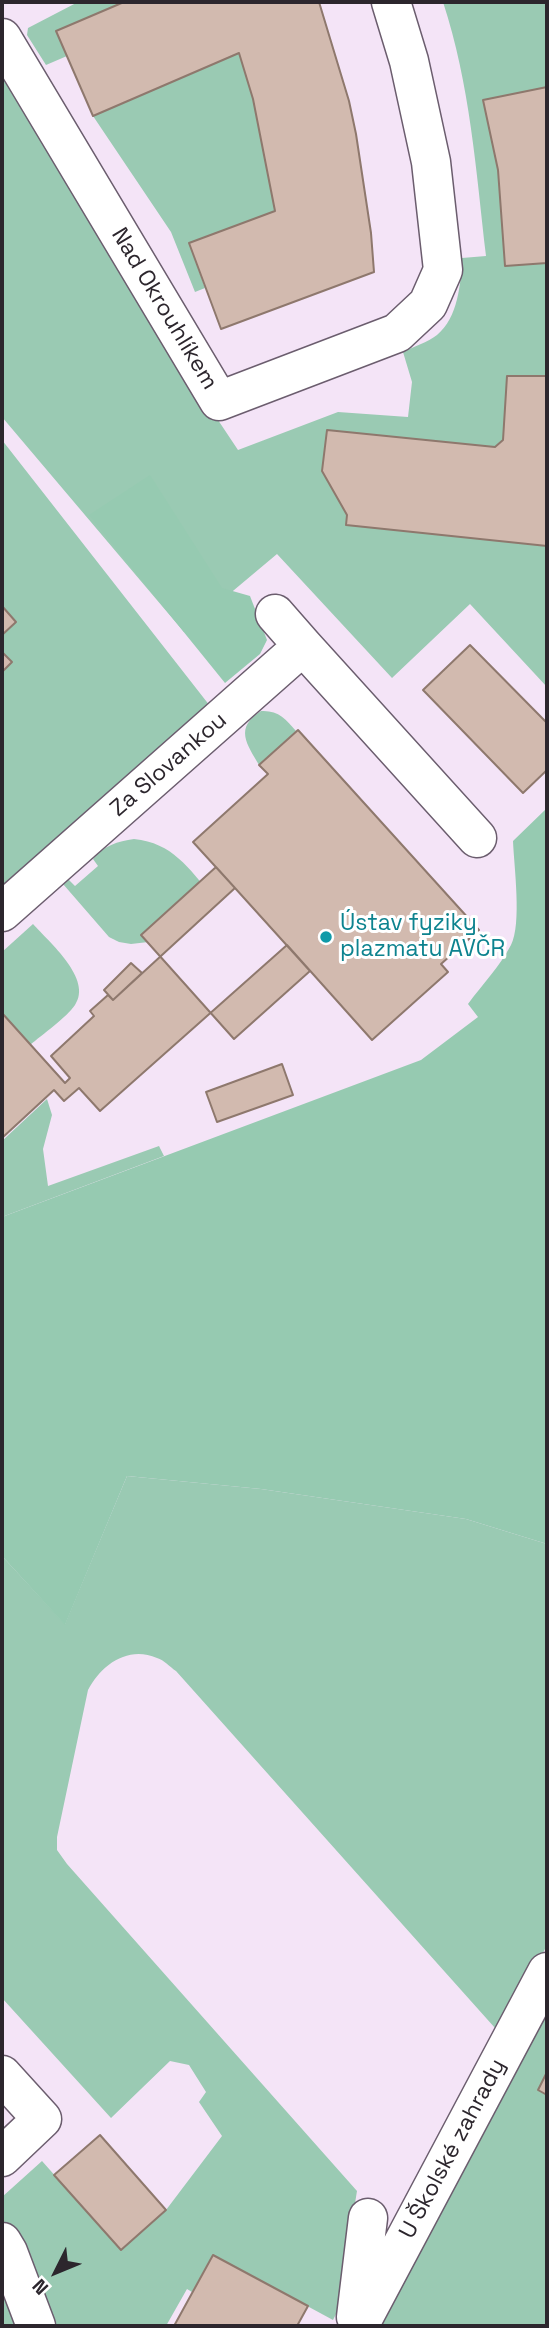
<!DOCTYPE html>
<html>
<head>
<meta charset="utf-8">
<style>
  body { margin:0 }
  #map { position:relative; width:549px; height:2328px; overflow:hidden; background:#f4e4f7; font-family:"Space Grotesk",sans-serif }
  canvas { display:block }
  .frame { position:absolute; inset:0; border:4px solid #2c262d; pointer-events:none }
  .north { position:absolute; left:21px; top:2237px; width:70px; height:70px; -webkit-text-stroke:5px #fff; paint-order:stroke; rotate:227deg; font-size:19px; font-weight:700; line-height:28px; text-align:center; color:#2c262d }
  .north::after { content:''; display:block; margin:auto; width:24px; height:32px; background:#2c262d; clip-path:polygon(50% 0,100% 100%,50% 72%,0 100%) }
</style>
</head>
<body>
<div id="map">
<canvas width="549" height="2328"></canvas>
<div class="frame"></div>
<div class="north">N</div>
</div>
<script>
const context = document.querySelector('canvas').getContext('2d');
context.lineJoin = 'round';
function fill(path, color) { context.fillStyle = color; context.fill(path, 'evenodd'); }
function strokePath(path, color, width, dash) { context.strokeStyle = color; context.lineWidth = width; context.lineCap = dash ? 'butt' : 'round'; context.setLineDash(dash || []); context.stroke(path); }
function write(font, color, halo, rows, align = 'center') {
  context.font = font + ' "Space Grotesk",sans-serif'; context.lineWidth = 6; context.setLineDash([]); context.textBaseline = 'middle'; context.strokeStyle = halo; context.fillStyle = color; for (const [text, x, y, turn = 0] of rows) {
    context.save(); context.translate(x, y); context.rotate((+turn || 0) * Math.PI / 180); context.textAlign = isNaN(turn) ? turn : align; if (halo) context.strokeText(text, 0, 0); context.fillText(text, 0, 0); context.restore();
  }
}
fill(new Path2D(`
  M78,2H124L56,31L67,56L46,65L27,35L28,28Z
  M443,2H547V87L483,100L498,170L506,266L547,263V376H507L503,440L495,447L327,430L322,471L347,515V525L547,546V687L470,604L392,678L277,554L184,632L2,417V58L208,405L238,450L338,412L408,417L412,382L403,352C413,347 428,342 437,335C458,318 461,283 462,258L486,256C476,170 470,84 443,2Z
  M239,53L253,99L275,211L189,243L205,288L195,292L171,232L93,116Z
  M2,440L210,706L174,734L2,886V635L16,622L2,606Z
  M261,711C278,710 286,719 296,731L259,765C247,744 234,728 261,711Z
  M134,839C173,843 188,868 212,895L157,941L131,944L119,942L109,937L63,884L68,879L75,886L98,866L93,859C103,846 118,841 134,839Z
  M33,924C49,942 93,979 75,1005C67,1017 42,1035 30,1045L2,1013V952Z
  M47,1099L52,1115L43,1149L48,1186L159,1146L164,1156L2,1217V1141Z
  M127,1476L261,1489L466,1519L547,1544V1945L504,2030L495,2028L176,1671C170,1667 164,1660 157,1658C128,1645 101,1665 88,1690L57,1837V1850L67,1864L357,2191L344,2270L345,2296L333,2320L213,2255L192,2292L187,2289L166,2326H2V2197L42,2161L121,2250L166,2210L222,2136L199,2102L206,2092L189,2065L170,2061L111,2118L2,1998V1556L65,1624Z
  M547,1994V2072L538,2090L547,2095V2326H374Z`), '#9acab3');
fill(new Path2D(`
  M150,475L222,588L250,596L267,640L260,654L225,683L89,515Z
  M547,808V1544L466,1519L261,1489L127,1476L65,1625L2,1556V1217L421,1060L478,1017L468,1004C482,985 500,966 511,945C522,924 514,866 513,841Z`), '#96cab1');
const building = new Path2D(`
  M124,2H319L349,101L356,134L371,233L374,272L221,329L189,243L275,211L253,99L239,53L93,116L56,31Z
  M547,87V263L505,266L498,170L483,100Z
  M507,376H547V546L346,525L347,515L322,471L327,430L495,447L503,440Z
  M2,606L16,622L2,635Z
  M470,645L547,723V770L523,793L423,690Z
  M2,652L12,662L2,672Z
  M298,730L479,930L441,964L448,972L372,1040L287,945L100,1111L79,1088L64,1101L54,1090L2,1138V1013L65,1083L70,1078L51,1056L94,1016L90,1011L108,995L113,1000L235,888L193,842L268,774L259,765Z
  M216,867L310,971L234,1039L141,935Z
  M131,963L142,973L113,1000L104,990Z
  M282,1064L293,1095L217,1122L206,1092Z
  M547,2072V2095L538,2090Z
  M100,2135L166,2210L121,2250L54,2175Z
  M213,2255L308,2306L297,2326H174Z`);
fill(building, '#d2baaf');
strokePath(building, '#8e786d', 2);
const minor = new Path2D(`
  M2,38L219,401L397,333L428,304L443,270L431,162L409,61L391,2
  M303,646L477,838
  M2,912L303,646L275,614
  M2,2075L42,2119L2,2157
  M2,2242L8,2252L36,2326
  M356,2317L368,2218
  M359,2326L547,1972`);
strokePath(minor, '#6b5d6e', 41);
strokePath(minor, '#fff', 38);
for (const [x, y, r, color] of [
  [326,937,7,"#0f9aa8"]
]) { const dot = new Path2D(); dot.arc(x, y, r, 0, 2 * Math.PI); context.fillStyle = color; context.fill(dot); strokePath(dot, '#fff', 2.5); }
write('23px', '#2c262d', '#fff', [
  ["Nad Okrouhlíkem",164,309,59],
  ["Za Slovankou",169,765,-41],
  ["U Školské zahrady",453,2149,-62]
]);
write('23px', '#0d838f', '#fff', [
  ["Ústav fyziky",340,924],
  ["plazmatu AVČR",340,950]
], 'left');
</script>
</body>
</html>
